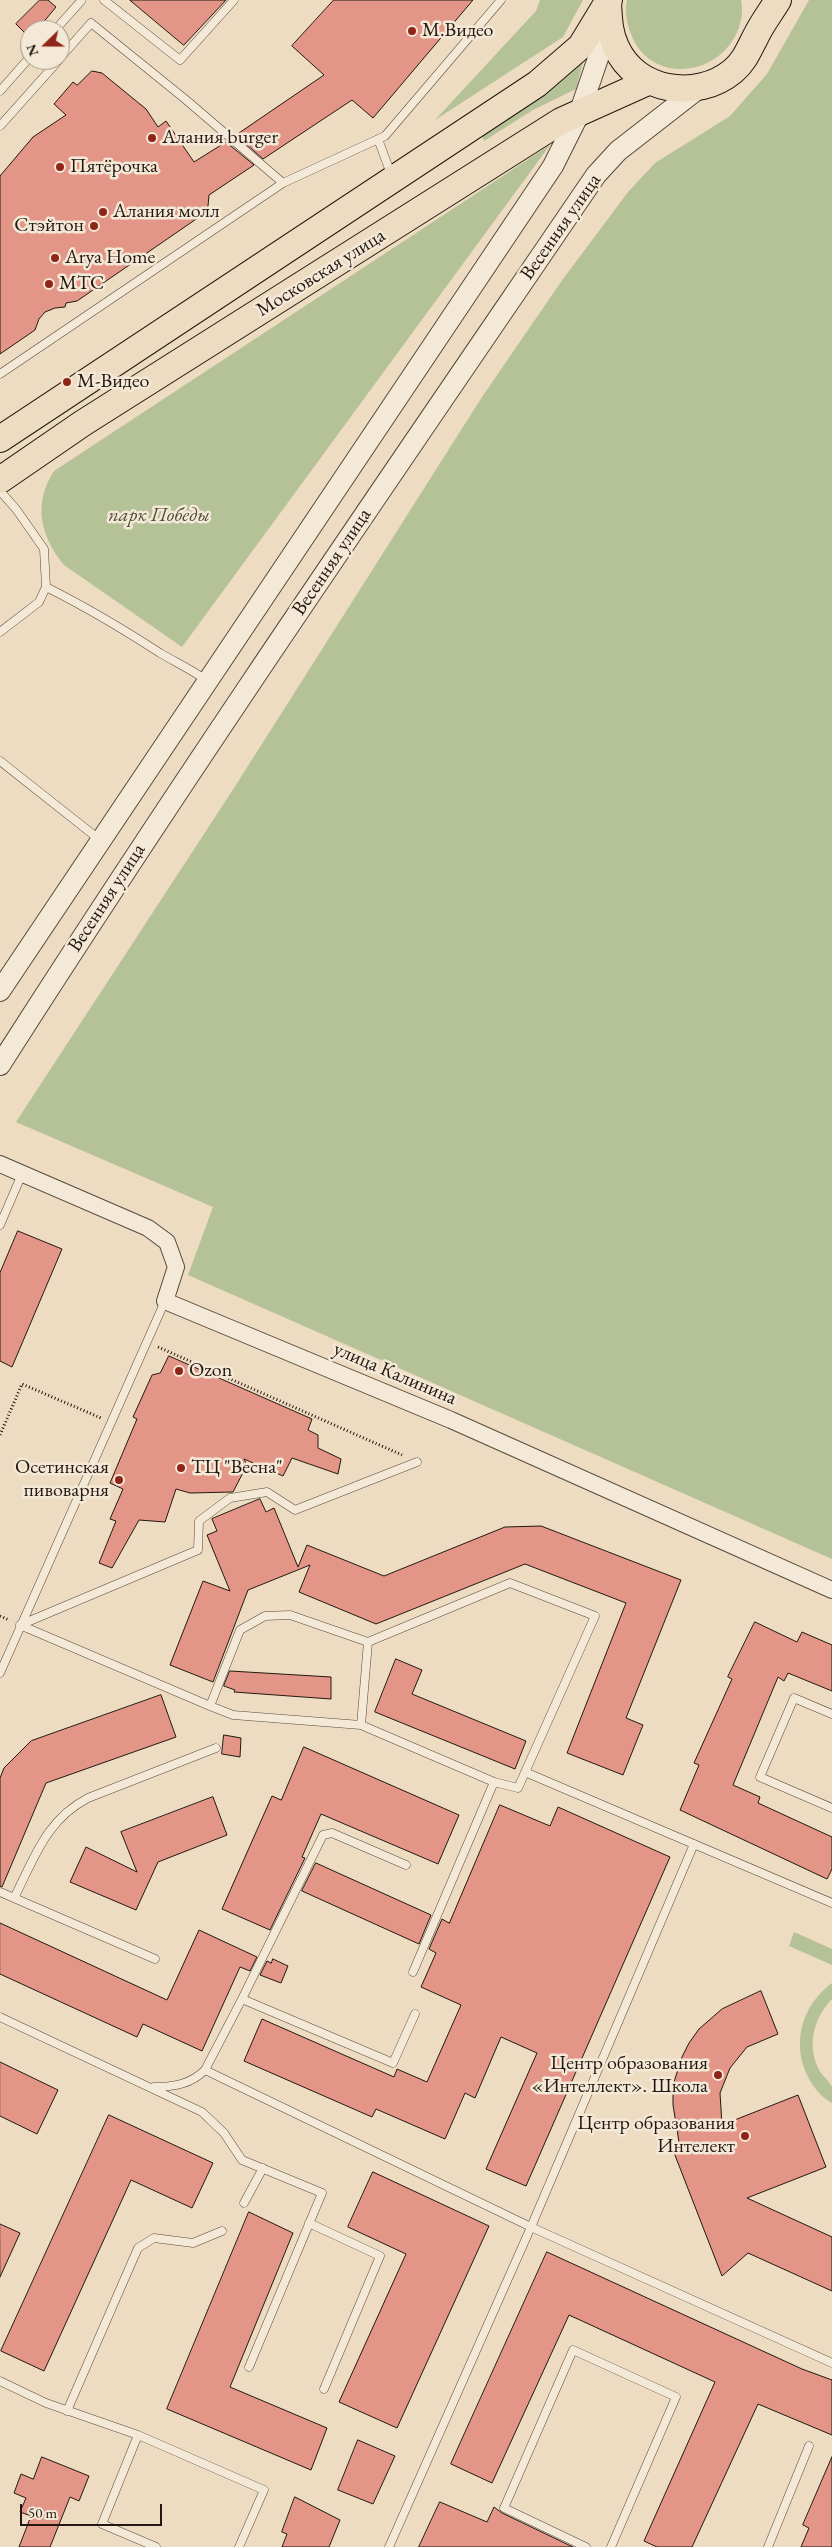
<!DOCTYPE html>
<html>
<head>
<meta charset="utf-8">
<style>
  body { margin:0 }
  #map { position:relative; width:832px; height:2547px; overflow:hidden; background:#eedcc2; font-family:"EB Garamond",serif }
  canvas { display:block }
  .north { position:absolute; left:20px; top:20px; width:50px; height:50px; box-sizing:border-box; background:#f4e8d7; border:1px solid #a09587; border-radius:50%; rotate:248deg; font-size:14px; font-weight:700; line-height:20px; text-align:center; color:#22180f }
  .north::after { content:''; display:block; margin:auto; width:18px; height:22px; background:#8f2418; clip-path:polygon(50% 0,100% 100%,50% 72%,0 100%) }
  .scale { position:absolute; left:20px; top:2504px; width:142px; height:22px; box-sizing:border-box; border:2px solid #22180f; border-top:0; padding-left:6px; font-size:15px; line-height:18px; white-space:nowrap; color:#22180f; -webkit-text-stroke:4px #f4e8d7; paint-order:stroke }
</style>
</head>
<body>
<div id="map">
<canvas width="832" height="2547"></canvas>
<div class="north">N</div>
<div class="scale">50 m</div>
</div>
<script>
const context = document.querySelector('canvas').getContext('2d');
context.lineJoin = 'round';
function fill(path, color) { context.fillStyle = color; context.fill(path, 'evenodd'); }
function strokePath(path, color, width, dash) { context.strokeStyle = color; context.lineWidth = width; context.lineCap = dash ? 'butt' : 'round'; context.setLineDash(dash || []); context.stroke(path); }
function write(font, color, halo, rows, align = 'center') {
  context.font = font + ' "EB Garamond",serif'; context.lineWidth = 5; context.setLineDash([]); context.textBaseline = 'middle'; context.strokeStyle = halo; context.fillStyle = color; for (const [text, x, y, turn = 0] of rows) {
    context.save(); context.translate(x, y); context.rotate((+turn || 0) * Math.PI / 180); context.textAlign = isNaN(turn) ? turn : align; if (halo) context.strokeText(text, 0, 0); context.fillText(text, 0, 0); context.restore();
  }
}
fill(new Path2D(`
  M540,0H583L563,37L435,120L536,11Z
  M627,0H741C743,8 742,19 739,27C723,76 651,87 631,34C627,24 624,11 627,0Z
  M809,0H832V1559L188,1275L213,1207L16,1122L234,788L482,397L563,279L628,192L655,163L730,116L767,74Z
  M584,57L576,89L533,110L484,141L482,136Z
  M550,145L182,647L64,565C40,536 33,503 54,471Z
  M794,1932L832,1949V1965L789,1946Z
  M832,1983V1999C814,2017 807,2044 818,2068C821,2075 829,2080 832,2087C832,2090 832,2099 832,2103C822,2098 813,2087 808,2077C791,2043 802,2005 832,1983Z`), '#b5c196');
const building = new Path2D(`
  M40,0H48L56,7L37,30H30V38L16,24Z
  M130,0H226L184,45Z
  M334,0H473L373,118L352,100L263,159L236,135L324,75L292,46Z
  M92,71L102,73L146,109L158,127L166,121L194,162L226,142L254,165L209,195L208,206L205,213L77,301L66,303L65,307L55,308L45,312L39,319L35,330L0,354V176L33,137L66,115L54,104L73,82L77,85Z
  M18,1231L62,1249L12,1367L0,1361V1273Z
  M169,1356L312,1419L308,1430L318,1435V1448L341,1459L338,1474L292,1458L283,1476L244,1459L247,1465L233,1492L190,1493L176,1489L165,1522L139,1520L112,1568L99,1563L116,1521L110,1519L123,1489L110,1483L137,1419L133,1417L152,1375L160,1373Z
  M260,1499L266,1512L274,1508L298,1567L307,1545L384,1576L505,1527L541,1526L681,1580L626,1718L643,1725L623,1775L567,1753L626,1603L525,1564L376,1624L299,1592L310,1565L248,1590L213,1682L170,1665L203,1581L230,1591L207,1535L217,1531L212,1519Z
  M755,1622L797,1642L802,1632L832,1645V1691L788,1673L784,1681L778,1677L733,1785L760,1797L758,1803L832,1837V1869L827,1879L680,1810L699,1765L694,1763L732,1679L728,1677Z
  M396,1659L422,1670L412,1694L526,1741L515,1769L375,1712Z
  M230,1671L331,1677V1699L234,1692L235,1690L224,1686Z
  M161,1695L176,1737L46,1783L2,1887L0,1886V1778L4,1768L31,1741Z
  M224,1735L241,1738L240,1757L222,1754Z
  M304,1747L459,1815L438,1864L321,1814L302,1857L305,1858L270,1930L222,1909L272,1796L281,1800Z
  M213,1797L227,1835L158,1862L136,1910L70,1882L86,1847L137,1872L121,1832Z
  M500,1805L550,1826L558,1807L670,1857L526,2186L486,2169L537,2053L501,2037L475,2098L465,2093L445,2139L376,2109L372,2117L244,2061L262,2019L394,2077L397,2069L427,2082L461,2005L421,1987L436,1953L429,1949L442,1919L449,1923Z
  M316,1863L431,1915L419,1944L302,1891Z
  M0,1923L167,2000L199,1930L257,1957L250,1971L240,1967L202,2051L143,2024L137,2037L0,1974Z
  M273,1959L288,1966L281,1983L260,1975L267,1961L271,1963Z
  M761,1991L778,2034L747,2047L730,2068L720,2093L722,2125L798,2095L826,2167L747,2198L832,2237V2291L748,2253L722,2276L671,2145L679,2142L673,2105V2085L682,2057L689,2043L699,2029L722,2009Z
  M0,2062L58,2090L37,2134L0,2116Z
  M109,2115L213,2163L192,2208L131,2180L44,2371L1,2351Z
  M373,2172L489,2226L397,2428L339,2402L406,2254L348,2227Z
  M249,2212L293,2233L230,2387L327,2428L311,2470L167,2409Z
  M0,2224L20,2233L0,2277Z
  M547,2252L802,2369L832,2380V2435L758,2404L692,2547H657L644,2541L715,2382L569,2315L492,2483L451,2464Z
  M358,2440L395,2456L373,2504L338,2490Z
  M42,2457L89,2476L79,2501L70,2497L50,2547H19L31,2516L20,2512L26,2498L14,2493L21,2474L33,2479Z
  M832,2457V2547H801L809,2528L803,2525Z
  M295,2497L340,2520L329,2547H282L287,2534L282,2532Z
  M440,2502L487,2522L494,2507L502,2513L573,2547H419Z`);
fill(building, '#e39688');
strokePath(building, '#22180f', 1);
const service = new Path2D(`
  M104,0L180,60L234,0
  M55,30L81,1
  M60,58L91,23L185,99L283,183
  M0,91L30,57
  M0,126L59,60
  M378,139L391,174
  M0,374L283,183L385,136L501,0
  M0,491L16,509L44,549L46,587L39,602L0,632
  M46,587C86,607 123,629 160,653C175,662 191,669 206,680
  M0,761L100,840
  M0,1225L22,1174
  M20,1625L210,1706L233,1715L361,1725L494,1782L518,1788L595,1616L510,1583L368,1642L290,1615L265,1616L240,1630L210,1706
  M20,1625L198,1550L199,1521L230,1498L267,1492L295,1510L417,1462
  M0,1673L165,1301
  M832,1714L794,1698L760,1777L832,1808
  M361,1725L368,1642
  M525,1772L832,1903
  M694,1844L531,2227L832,2363
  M0,1892L14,1898C35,1857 46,1820 88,1798L216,1748
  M14,1898L155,1959
  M413,1972L494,1782
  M242,1999L323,1835L332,1833L406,1865
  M0,2017L202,2112L224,2133L242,2160L322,2193L249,2367
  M205,2070L531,2227L389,2547
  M154,2087C174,2087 191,2084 205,2070L242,1999L393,2063L415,2014
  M244,2203L263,2168
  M309,2223L380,2256L324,2389
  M0,2381L46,2403L138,2435L264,2490L239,2547
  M67,2411L138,2248L154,2238L193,2243L222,2231
  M138,2435L102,2524L156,2547
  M586,2547L504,2508L573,2350L676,2397L611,2547
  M768,2547L809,2446`);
const minor = new Path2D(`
  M0,1164L148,1228L167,1242L176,1267L165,1301L451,1420L832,1590`);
const tertiary = new Path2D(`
  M0,991L553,166L579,114L609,26
  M0,1065C192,764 395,470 596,175L618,151L699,88`);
const trunk = new Path2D(`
  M608,2C609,19 609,32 616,47C636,92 697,101 733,71C745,61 749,49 756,36C762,23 771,12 778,0
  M0,439L537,84L581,46L609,0
  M0,480L83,423L561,121L650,81`);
strokePath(service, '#55493c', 9);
strokePath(minor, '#55493c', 18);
strokePath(tertiary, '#55493c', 22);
strokePath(trunk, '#22180f', 28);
strokePath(new Path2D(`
  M158,1347L402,1455
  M0,1435L22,1384L101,1418
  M0,1616L9,1620`), '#22180f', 3, [1, 2.5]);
strokePath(service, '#f4e8d7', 8);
strokePath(minor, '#f4e8d7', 16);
strokePath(tertiary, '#f4e8d7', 20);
strokePath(trunk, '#eedcc2', 26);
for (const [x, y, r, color] of [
  [412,31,5,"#8f2418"],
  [152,138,5,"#8f2418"],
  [60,167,5,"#8f2418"],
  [103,212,5,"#8f2418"],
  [94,226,5,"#8f2418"],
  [55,258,5,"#8f2418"],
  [49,284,5,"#8f2418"],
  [67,382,5,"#8f2418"],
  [179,1371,5,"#8f2418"],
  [181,1468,5,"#8f2418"],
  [119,1480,5,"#8f2418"],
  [718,2075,5,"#8f2418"],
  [745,2136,5,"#8f2418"]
]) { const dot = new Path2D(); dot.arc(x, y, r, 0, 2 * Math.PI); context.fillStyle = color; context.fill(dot); strokePath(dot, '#f4e8d7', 2); }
write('20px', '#22180f', '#f4e8d7', [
  ["М.Видео",422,31],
  ["Алания burger",162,138],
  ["Пятёрочка",70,167],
  ["Алания молл",113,212],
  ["Стэйтон",84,226,"right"],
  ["Arya Home",65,258],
  ["МТС",59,284],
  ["М-Видео",77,382],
  ["Ozon",189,1371],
  ["Осетинская",109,1468,"right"],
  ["пивоварня",109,1491,"right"],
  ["ТЦ \"Весна\"",191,1468],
  ["Центр образования",708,2064,"right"],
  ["«Интеллект». Школа",708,2087,"right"],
  ["Центр образования",735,2124,"right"],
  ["Интелект",735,2147,"right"]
], 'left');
write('20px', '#22180f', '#f4e8d7', [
  ["Весенняя улица",561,227,-55],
  ["Московская улица",321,273,-32],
  ["Весенняя улица",332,562,-56],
  ["Весенняя улица",107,898,-57],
  ["улица Калинина",395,1374,23]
]);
write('italic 20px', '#4e4b38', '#f4e8d7', [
  ["парк Победы",159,516]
]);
</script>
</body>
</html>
